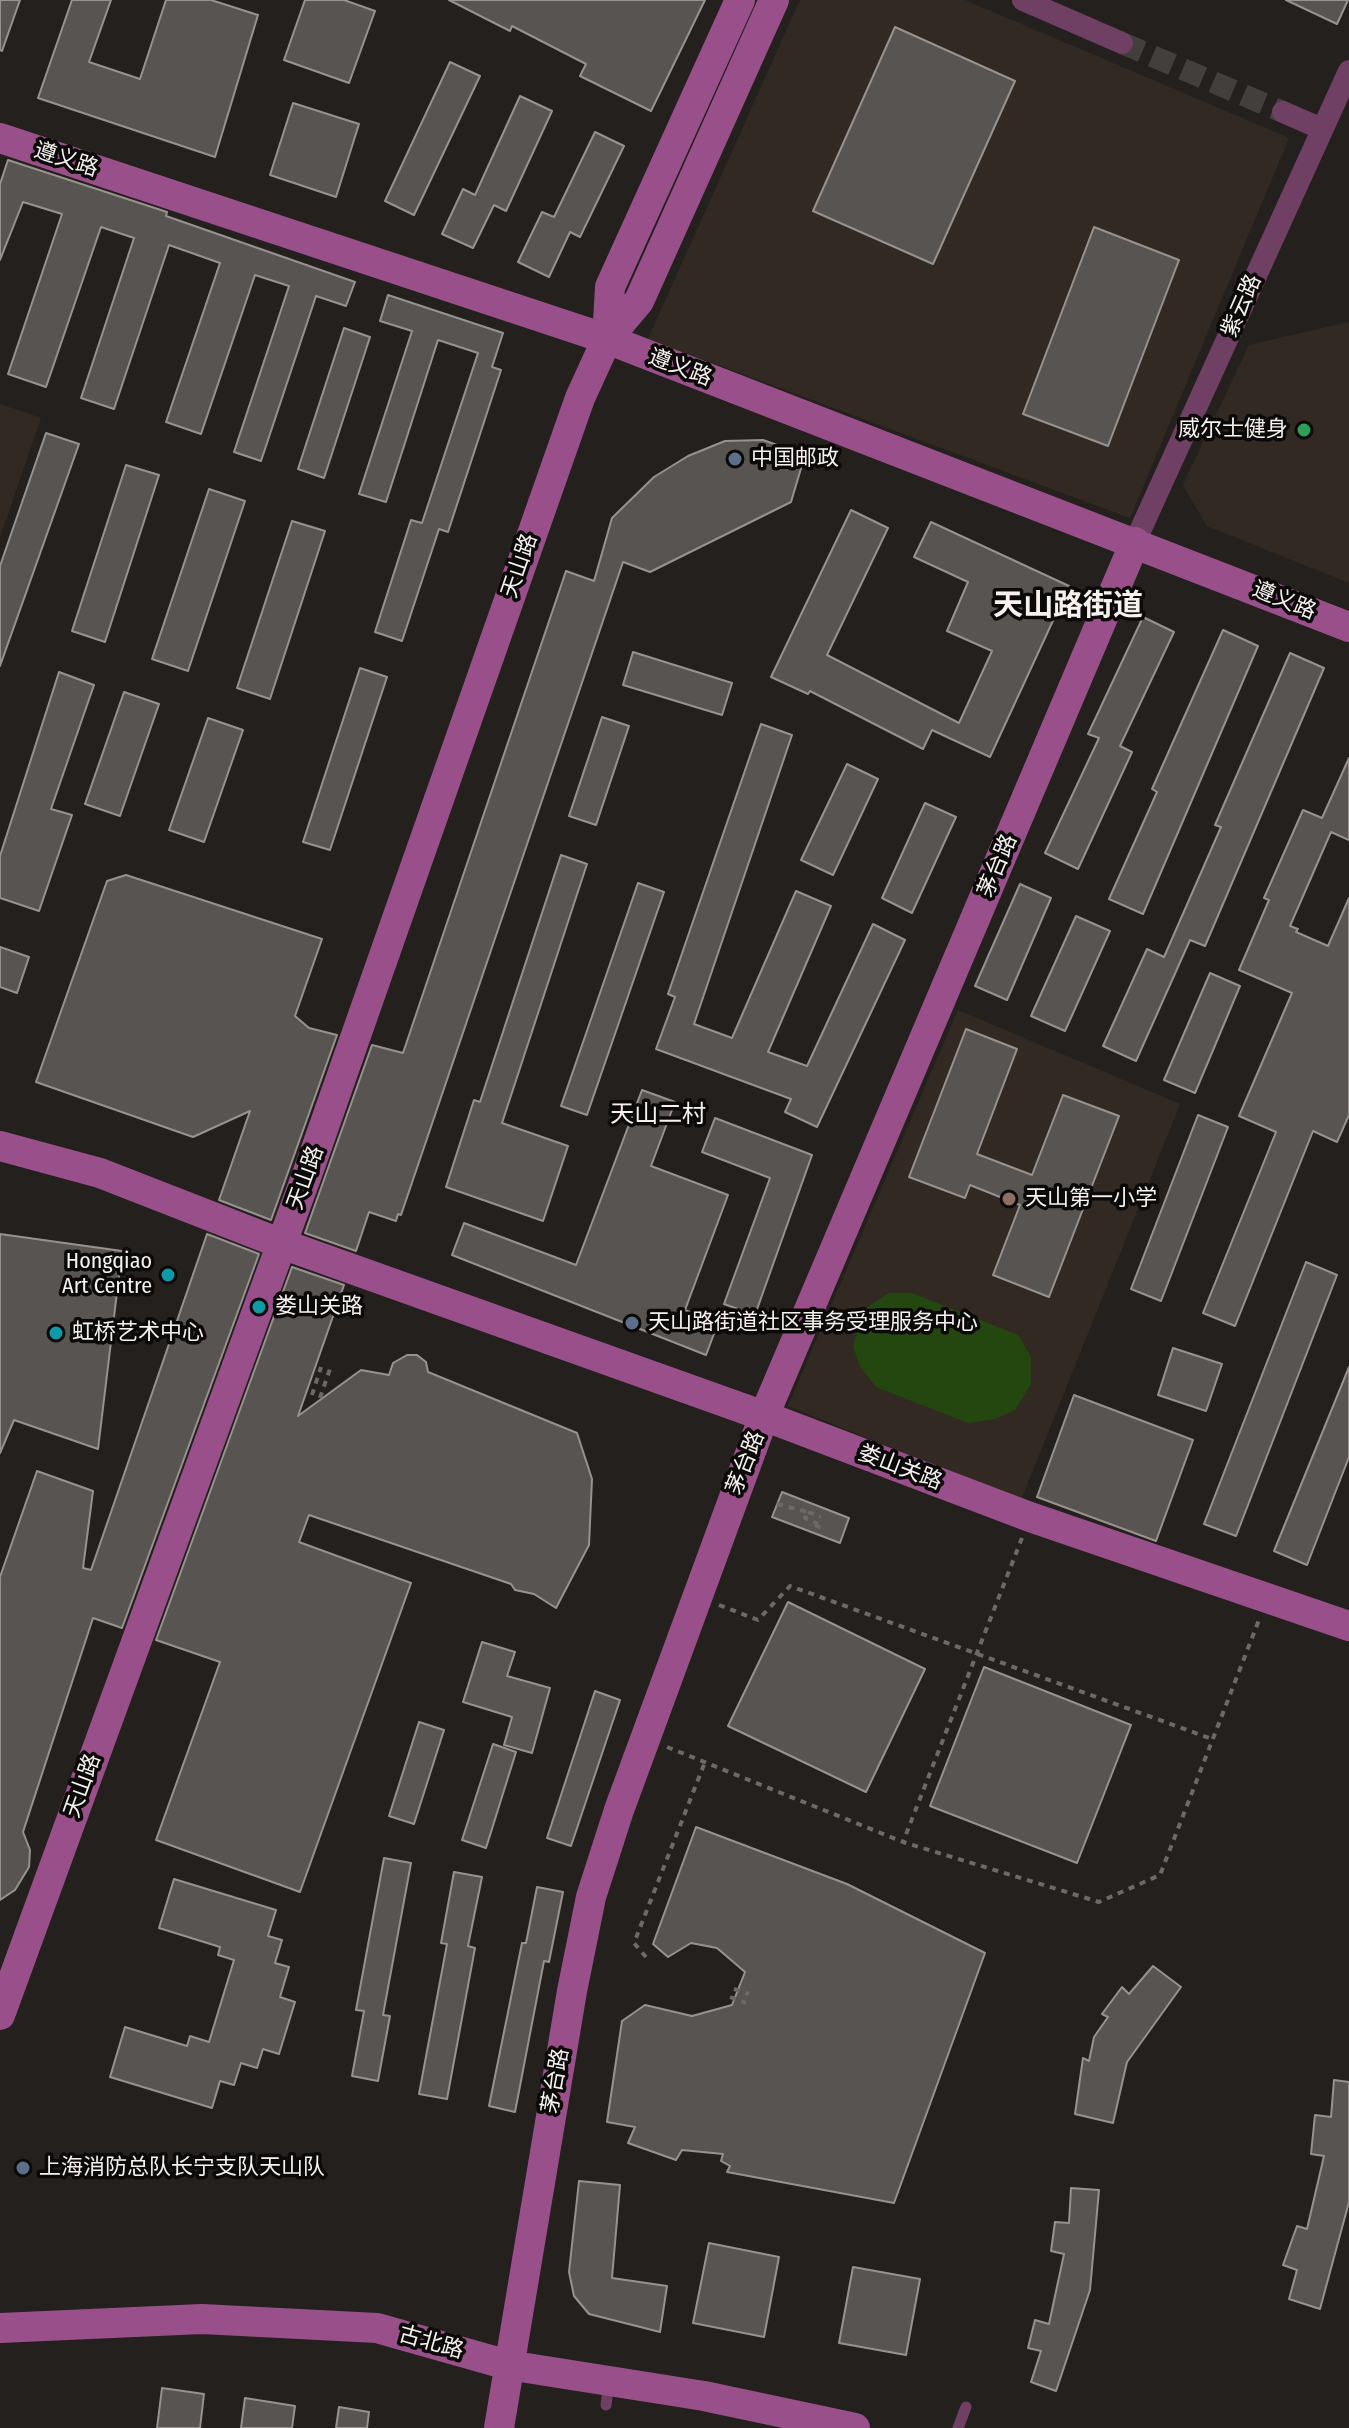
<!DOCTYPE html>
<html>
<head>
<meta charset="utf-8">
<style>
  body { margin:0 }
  canvas { display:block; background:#24201e }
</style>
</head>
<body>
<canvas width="1349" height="2428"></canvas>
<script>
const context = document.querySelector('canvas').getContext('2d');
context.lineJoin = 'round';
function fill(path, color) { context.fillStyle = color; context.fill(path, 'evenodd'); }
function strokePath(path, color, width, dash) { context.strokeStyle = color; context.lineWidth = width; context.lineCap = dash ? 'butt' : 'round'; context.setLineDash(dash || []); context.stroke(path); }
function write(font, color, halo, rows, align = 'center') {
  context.font = font + ' "Fira Sans Condensed","Noto Sans SC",sans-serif'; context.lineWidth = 7; context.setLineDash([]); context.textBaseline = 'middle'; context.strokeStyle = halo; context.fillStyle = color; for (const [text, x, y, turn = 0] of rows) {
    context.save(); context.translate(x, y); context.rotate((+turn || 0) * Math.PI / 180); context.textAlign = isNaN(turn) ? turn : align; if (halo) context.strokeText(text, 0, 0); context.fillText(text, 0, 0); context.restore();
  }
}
fill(new Path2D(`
  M800,0H965L1289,138L1130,518L648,339Z
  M1349,322V583L1207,526L1183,485L1249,345Z
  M0,404L41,418L0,537Z
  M958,1010L1180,1104L1021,1500L788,1406Z`), '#322923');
fill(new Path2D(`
  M889,1293H912L1018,1335L1031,1357V1384L1015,1410L995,1419L968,1423L876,1387L860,1366L853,1347L863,1310Z`), '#24470f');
const building = new Path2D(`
  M0,0H20L2,51L0,50Z
  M72,0H111L89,62L140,79L166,0H211L258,15L215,157L38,98Z
  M305,0H344L375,11L349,83L284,60Z
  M449,0H705L651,111L580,76L586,64L512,26L510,31Z
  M1286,0H1348L1337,24Z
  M895,27L1015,81L933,264L813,211Z
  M450,62L480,76L414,215L385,201Z
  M520,96L552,111L506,211L494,205L473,248L442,234L463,189L475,195Z
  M293,103L359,124L336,197L270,175Z
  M595,132L624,146L580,237L570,232L549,277L518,262L542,212L554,217Z
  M8,160L167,212L166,216L355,282L346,306L316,296L261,461L234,452L289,286L255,275L201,434L166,422L220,263L169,245L114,409L81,398L134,238L101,227L46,387L8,374L62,214L23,202L0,260V184Z
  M1094,227L1179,260L1108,446L1023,414Z
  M388,295L503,333L492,367L501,370L448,532L439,529L402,641L375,632L411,520L422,523L478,353L438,340L386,502L359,494L412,331L380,321Z
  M344,328L370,337L324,478L298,469Z
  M46,433L79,444L0,666V566Z
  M763,440L805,455L791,502L650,572L623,562L401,1215L398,1214L396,1221L369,1212L356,1251L305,1233L372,1045L403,1053L566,571L594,581L612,518L654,477L688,456L725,441Z
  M126,465L159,475L105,642L72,631Z
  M209,489L245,501L188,671L152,659Z
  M851,510L888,528L827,655L959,723L992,651L947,631L968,582L914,557L931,522L1069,586L990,757L932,730L923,749L810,691L808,694L771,677Z
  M292,521L325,531L270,699L237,688Z
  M1143,617L1174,632L1120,746L1132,752L1078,869L1045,853L1099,738L1088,734Z
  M1223,630L1258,646L1143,914L1109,899L1157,792L1152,789Z
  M633,652L732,683L722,715L623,685Z
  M1290,653L1324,668L1205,946L1190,940L1136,1061L1103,1046L1147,949L1164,957L1221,827L1215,825Z
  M360,668L387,677L330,850L303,842Z
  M59,672L94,685L51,809L72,815L39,911L0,898V856Z
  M124,692L159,704L120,816L85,804Z
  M602,717L629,726L596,825L569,816Z
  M208,718L243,730L204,842L169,830Z
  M761,724L792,735L694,1024L732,1038L796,891L831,906L768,1052L807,1066L873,924L905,940L817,1127L785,1112L791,1099L656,1049L675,997L668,994Z
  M1349,758V840L1331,832L1290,926L1298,929L1296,932L1328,946L1349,898V1115L1337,1142L1313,1131L1235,1326L1203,1313L1276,1132L1239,1116L1292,993L1239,970L1269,900L1264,898L1303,810L1322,818Z
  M847,764L878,779L833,875L801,860Z
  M925,803L956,817L912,913L882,898Z
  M561,855L587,864L502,1123L568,1146L543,1221L446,1187L474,1100L480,1102Z
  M126,875L322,939L295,1016L309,1028L337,1035L271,1220L219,1200L250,1111L193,1137L36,1082L107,881Z
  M638,883L664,892L587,1115L561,1106Z
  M1020,884L1051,898L1007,1000L975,986Z
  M1076,916L1110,931L1065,1031L1031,1016Z
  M0,947L29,957L17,993L0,987Z
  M1210,973L1240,986L1195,1093L1164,1080Z
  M966,1029L1017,1049L977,1154L1032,1175L1063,1095L1119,1116L1049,1297L993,1275L1020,1205L970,1185L965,1198L909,1177Z
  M642,1090L675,1102L651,1166L728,1195L685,1310L718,1323L706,1355L452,1255L464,1223L576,1265Z
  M1198,1115L1228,1127L1161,1301L1131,1289Z
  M715,1118L812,1155L755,1315L724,1304L770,1178L702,1152Z
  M0,1234L122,1251L98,1449L14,1420L0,1453Z
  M207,1234L259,1254L122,1628L93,1618L23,1832L30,1850L29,1867L15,1890L0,1900V1577L37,1471L93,1491L83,1568L91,1570Z
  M1306,1262L1337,1275L1236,1536L1204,1524Z
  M292,1267L344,1285L298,1416L361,1370L389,1375L393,1363L407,1355H417L426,1362L428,1372L577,1433L592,1479L589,1545L556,1608L534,1594L515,1590L511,1584L309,1515L299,1542L411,1583L300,1892L156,1840L220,1662L156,1640Z
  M1173,1348L1222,1364L1206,1411L1158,1395Z
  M1349,1367V1457L1307,1565L1274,1551Z
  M1074,1395L1193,1440L1156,1541L1037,1497Z
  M782,1492L849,1518L840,1543L772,1517Z
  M788,1602L925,1669L866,1792L728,1726Z
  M482,1642L515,1652L507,1676L550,1688L532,1753L504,1745L512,1717L463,1702Z
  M984,1667L1131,1725L1077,1863L930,1806Z
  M595,1691L620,1700L571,1846L547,1838Z
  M419,1722L444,1730L414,1824L389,1816Z
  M493,1744L516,1752L486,1848L462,1840Z
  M696,1827L847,1884L985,1953L894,2203L727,2172L730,2166L721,2161L723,2154L682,2150L676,2160L628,2143L635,2127L607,2122L622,2021L645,2005L692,2016L732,2005L745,1972L717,1948L691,1943L668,1957L653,1944Z
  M384,1858L411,1863L383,2015L390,2016L378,2081L352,2076L364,2011L356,2010Z
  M454,1872L482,1877L468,1946L475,1948L447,2099L419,2094L447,1944L441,1943Z
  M174,1879L276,1910L268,1936L282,1940L275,1963L289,1967L280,1997L295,2002L279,2054L263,2049L257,2068L241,2063L234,2085L220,2081L212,2108L110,2077L125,2027L187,2046L190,2036L209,2042L234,1960L218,1955L220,1947L159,1928Z
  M537,1887L563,1892L549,1962L544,1961L515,2112L489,2106L522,1943H526Z
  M1153,1966L1181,1987L1127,2062L1113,2123L1075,2114L1083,2058L1089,2061L1094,2037L1108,2017L1102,2014L1122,1987L1129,1994Z
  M1334,2080L1349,2082V2202L1320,2309L1289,2299L1297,2270L1283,2265L1297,2226L1307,2229L1324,2156L1311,2154L1315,2115L1331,2117Z
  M579,2181L620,2185L612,2278L667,2286L660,2332L589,2314L574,2296L569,2272Z
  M1071,2188L1099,2190L1090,2290L1056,2391L1031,2382L1041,2351L1028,2348L1035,2320L1049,2324L1064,2254L1051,2251L1055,2222L1069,2223Z
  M709,2243L779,2257L764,2337L693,2323Z
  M853,2267L920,2279L906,2355L839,2343Z
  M162,2388L204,2394L200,2428H157Z
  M245,2398L295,2406L292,2428H241Z
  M339,2407L369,2412L367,2428H336Z`);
fill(building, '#585451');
strokePath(building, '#97928f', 2);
strokePath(new Path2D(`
  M1122,43L1283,112`), '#433f3d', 22, [22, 11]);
strokePath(new Path2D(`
  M312,1395L321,1367
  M320,1398L330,1369
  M777,1504L808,1512L805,1518L818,1524
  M808,1512L821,1517
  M815,1525L826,1530
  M1022,1538L903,1842L1099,1902L1160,1875L1259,1620
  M719,1605L758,1620L790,1586L1212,1739
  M667,1747L903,1842
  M646,1957L634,1943L705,1762
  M734,1989L749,1994
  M730,1997L746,2003`), '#6d6967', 4, [6, 6]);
strokePath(new Path2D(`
  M606,2405L609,2381
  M958,2428L966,2407`), '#6f4064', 11);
strokePath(new Path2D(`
  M1023,0L1122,43
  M1283,112L1322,129
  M1135,542L1349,71`), '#6f4064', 22);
strokePath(new Path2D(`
  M0,138L607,339L1349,627
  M607,339L610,287L740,0
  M0,1146L100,1173L282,1244L764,1416L1030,1517L1349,1626
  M0,2015L309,1169L580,398L607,339L639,301L774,0
  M0,2328L202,2319L377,2328L508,2365L704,2396L855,2428
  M499,2428L572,1991L591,1897L619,1810L764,1416L1135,542`), '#99508a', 30);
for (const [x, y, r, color] of [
  [1304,430,8,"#2e9e5b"],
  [735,459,8,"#5c6f8a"],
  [1009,1199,8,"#8d6e63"],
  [168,1275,8,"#0f9aa8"],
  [259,1307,8,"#0f9aa8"],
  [632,1323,8,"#5c6f8a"],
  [56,1333,8,"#0f9aa8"],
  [23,2168,8,"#5c6f8a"]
]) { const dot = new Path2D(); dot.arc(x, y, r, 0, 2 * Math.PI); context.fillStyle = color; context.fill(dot); strokePath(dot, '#0c0a09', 3); }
write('22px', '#f4f1ef', '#0c0a09', [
  ["遵义路",66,160,18],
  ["紫云路",1242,306,-66],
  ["遵义路",680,368,21],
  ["天山路",520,566,-71],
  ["遵义路",1284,601,22],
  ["茅台路",998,866,-67],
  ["天山路",306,1178,-70],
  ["茅台路",746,1463,-68],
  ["娄山关路",900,1468,21],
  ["天山路",83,1786,-70],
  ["茅台路",556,2081,-80],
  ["古北路",431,2343,16]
]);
write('22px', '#f4f1ef', '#0c0a09', [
  ["威尔士健身",1288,430,"right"],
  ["中国邮政",751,459],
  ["天山第一小学",1025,1199],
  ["Hongqiao",152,1262,"right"],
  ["Art Centre",152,1287,"right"],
  ["娄山关路",275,1307],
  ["天山路街道社区事务受理服务中心",648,1323],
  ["虹桥艺术中心",72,1333],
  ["上海消防总队长宁支队天山队",39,2168]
], 'left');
write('24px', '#f4f1ef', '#0c0a09', [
  ["天山二村",658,1115]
]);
write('bold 30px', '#f4f1ef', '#0c0a09', [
  ["天山路街道",1068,607]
]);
</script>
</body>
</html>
